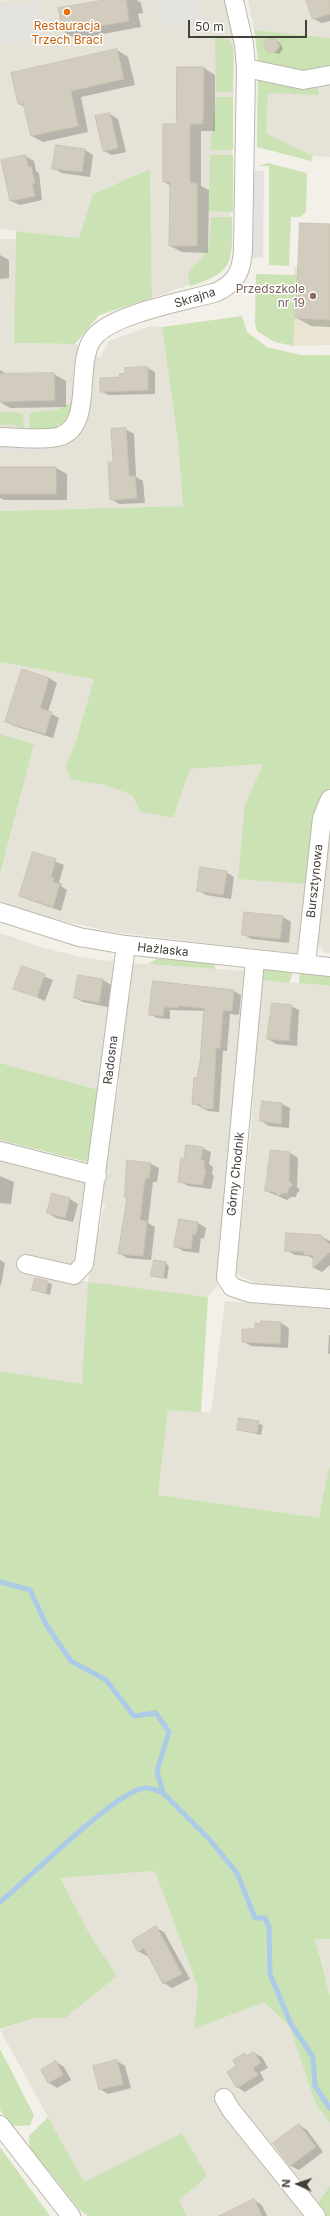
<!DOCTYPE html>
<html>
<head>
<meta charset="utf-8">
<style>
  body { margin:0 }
  #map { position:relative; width:330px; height:2216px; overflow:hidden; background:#f2f0e8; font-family:Inter,sans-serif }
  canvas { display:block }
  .north { position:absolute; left:278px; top:2164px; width:40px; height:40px; -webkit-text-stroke:3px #fff; paint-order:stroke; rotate:273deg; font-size:11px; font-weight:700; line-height:16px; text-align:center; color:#454037 }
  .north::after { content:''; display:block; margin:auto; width:14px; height:18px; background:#454037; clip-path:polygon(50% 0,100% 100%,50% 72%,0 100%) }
  .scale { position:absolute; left:188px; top:20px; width:119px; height:18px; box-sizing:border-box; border:2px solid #454037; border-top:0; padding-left:5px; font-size:12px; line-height:14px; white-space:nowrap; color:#454037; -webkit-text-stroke:3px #fff; paint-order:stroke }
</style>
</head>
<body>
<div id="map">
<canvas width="330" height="2216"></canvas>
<div class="north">N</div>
<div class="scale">50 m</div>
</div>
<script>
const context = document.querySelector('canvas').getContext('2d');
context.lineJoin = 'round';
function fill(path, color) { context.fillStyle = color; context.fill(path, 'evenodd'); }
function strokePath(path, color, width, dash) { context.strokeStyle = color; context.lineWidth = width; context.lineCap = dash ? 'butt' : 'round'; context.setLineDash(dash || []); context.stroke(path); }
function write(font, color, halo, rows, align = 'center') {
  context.font = font + ' Inter,sans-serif'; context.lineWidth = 3; context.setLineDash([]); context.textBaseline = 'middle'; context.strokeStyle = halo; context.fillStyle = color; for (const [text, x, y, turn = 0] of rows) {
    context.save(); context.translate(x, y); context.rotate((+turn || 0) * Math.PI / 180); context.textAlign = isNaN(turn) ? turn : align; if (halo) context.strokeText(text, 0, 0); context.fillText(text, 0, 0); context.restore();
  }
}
fill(new Path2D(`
  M8,0H228L235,31L229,247L214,276L152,298L150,169L93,194L79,238L0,229V1Z
  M248,0H330V38L254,30Z
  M330,82V157L313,156L266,133L268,92L318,95V86Z
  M0,239H16L14,343L75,344L100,358L109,341L151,326L162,327L178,442L183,506L0,511Z
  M0,662L94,679L76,741L65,768L73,780L105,785L132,795L157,814L173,818L190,769L263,764L245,806L308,884L302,954L112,932L46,917L0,901V874L34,744L0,734Z
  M330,819V953H325L317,944Z
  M0,933L41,947L80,957L117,962L99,1090L0,1063Z
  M131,963L246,971L233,1139L217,1286L208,1297L163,1292L82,1384L0,1371V1159L90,1183L78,1262L71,1268L23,1269L88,1282L95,1228L100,1229L103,1209L106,1207L102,1203L110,1127L114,1095L118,1092L119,1080L116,1076Z
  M261,980L330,986V1290L257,1284L236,1274L251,1129Z
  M225,1301L330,1309V1465L321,1504L320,1518L158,1495L168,1409L211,1413Z
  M155,1871L198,1988L194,2028L264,2002L290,2027L315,2103L330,2123V2186L307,2216H187L179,2200L182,2133L84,2182L0,2030L35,2018L65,2017L117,1976L89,1933L59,1878Z
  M315,1938L330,1939V1996Z`), '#e5e2d7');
fill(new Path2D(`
  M300,223L330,224V345L293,346L298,275H294V266H298Z`), '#eae5d3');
fill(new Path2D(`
  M254,30L330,38V82L318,86V95L268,93L266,133L313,156L311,161L257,147L258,58Z
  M215,36L229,40L233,47V92H216Z
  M216,97H233V150H210Z
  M210,155H233V212L209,211Z
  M268,163L307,173L306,212L300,217H291L289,266L269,265V166H258Z
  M150,169L152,298L99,315L75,344L14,343L16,231L79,238L93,194Z
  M211,217H232C232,261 236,272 190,286L188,273L209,249Z
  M256,274L298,275L293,346L275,342L257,331L255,324Z
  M242,316L247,332L267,347L301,355H330V787L308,884L238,879L245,805L263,764L190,769L173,818L140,811L132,795L105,785L72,780L65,768L76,741L94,679L0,662V511L183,506L178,442L162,327Z
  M73,402C65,429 55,429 30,432L29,415L33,412L56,410Z
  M0,412H18L23,414L24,429H19L15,425H0Z
  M0,734L34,744L0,874Z
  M166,958L213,963L216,969L148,964L156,959Z
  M263,966L291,970L293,973L289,983L261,980Z
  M305,971L330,973V986L299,983L300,974Z
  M0,1063L99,1090L91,1163L0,1140Z
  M88,1282L208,1297L201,1412L168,1410L158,1495L320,1518L321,1504L330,1465V1939H315L330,1996V2123L315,2103L290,2027L264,2002L194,2029L198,1988L155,1871L60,1878L89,1933L117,1976L65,2018H35L0,2029V1371L82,1384Z
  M0,2049L34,2115L30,2125L21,2126L11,2125L0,2110Z
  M48,2117L84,2182L182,2133L207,2176L179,2200L187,2216H88L80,2210L30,2148L29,2136Z
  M0,2147L50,2216H0Z
  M330,2186V2216H324L315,2206Z`), '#cbe2b5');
fill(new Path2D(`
  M156,0H196L202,19L165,31Z
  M39,1L46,37L0,46V7Z
  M253,171H264L263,258H251Z
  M54,441L48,451L0,452V442Z`), '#e4e2df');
fill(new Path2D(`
  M109,0H137L141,3L143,13L138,14L141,27L76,39L64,32Z
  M308,0H330V21L322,23L314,19Z
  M276,40L280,43L283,49L279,54L268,51Z
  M117,50L128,57L135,85L81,97L88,132L43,142L32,136L25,107L19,104Z
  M204,68L215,75V131H201V186L209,190L208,253L182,252L170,246L171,186L164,182L177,125Z
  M110,114L118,119L126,152L112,155L104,151Z
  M85,150L93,155L90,177L62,173L53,168Z
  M25,156L34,161L36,171L39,173L42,200L20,205L11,201Z
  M330,225V327L311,326L297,318Z
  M0,255L9,260V278L0,279Z
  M148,368L155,372V394L108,395L101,391L121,378Z
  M0,370L8,375L54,374L66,381V407L10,408L0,402Z
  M125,429L134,434L136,477L143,481L145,503L119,504L111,499L114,463Z
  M0,468H56L67,474V500H4L0,498Z
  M49,678L57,683L48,712L59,718L53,738L14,726L6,721Z
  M33,853L64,865L59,882L62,884L61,886L67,890L61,911L29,900L20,896Z
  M226,872L234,877L231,899L206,895L198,890Z
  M245,913L283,917L291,922L289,943L251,939L243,934Z
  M22,967L53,980L45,1001L15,988Z
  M78,976L103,980L111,985L108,1007L83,1002L75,998Z
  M153,982L234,991L241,995L239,1015L230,1014L227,1051H223L219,1112L208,1111L193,1103L198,1079L205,1011L170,1010V1019L157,1018L150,1014Z
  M291,1006L299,1010L297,1046L276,1044L268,1039Z
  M263,1102L282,1104L290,1108L289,1128L269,1126L261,1121Z
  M202,1148L211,1152L209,1164L213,1167L212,1174L214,1176L211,1189L188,1186L179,1181L185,1159Z
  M272,1151L290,1153L298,1158L297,1187L300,1190L297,1193L296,1197H291L287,1200L266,1191Z
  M151,1164L159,1168L157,1182H153L148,1223L155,1227L151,1260L127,1258L119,1253Z
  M0,1176L14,1182L11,1204L0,1203Z
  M52,1195L70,1199L78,1204L73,1222L56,1218L48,1213Z
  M179,1220L198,1223L206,1228L204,1239L201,1238L199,1253L183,1251L175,1246Z
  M321,1236L330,1241V1265L322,1272L314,1268V1259L308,1256L295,1255L286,1250Z
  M0,1260L5,1263L1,1285H0Z
  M165,1263L169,1266L167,1279L152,1275Z
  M35,1279L52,1284L50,1295L33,1290Z
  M262,1322L281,1323L289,1328L288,1348L251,1346L243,1341Z
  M329,1335H330V1354L328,1353Z
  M240,1419L263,1425L261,1435L239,1430Z
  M156,1928L164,1932L190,1979L172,1988L164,1983L149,1955L147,1956L138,1951Z
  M254,2053L262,2057L268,2068L260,2072L264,2080L245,2092L237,2087L238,2067L244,2054L248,2056Z
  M117,2061L125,2066L131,2088L108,2094L100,2089Z
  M56,2062L64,2067L71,2080L57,2088L49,2083L42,2070Z
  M299,2125L307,2130L323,2152L299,2170L291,2166L274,2144Z
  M254,2200L262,2205L267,2216H236Z`), '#0003');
strokePath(new Path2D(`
  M0,1582L30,1590L47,1626L71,1661L106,1680L134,1716L156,1713L169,1732L157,1771L163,1793L209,1839L237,1873L255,1918H265L269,1927L270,1974L291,2024L313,2057L315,2086L330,2108
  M0,1902C28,1880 115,1791 145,1788C150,1787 158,1791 163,1793`), '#abcbe8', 5);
const building = new Path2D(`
  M105,0H126L129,21L63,32L58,8Z
  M306,0H330V14L313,19Z
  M267,39H276L280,46L275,52H267L264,45Z
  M117,49L124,79L71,91L78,126L31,136L23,103L18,104L11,73Z
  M177,67H204L203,124H190V183H197V246H169L170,182H163V124H176Z
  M110,113L118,148L103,151L95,116Z
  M56,145L85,149L82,172L52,169Z
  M26,155L28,167H31L35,183H32L35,196L10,201L1,160Z
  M300,223L330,224V320L296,318Z
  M148,367V390L100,392V378L120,377L119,374L125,373V368Z
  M54,373L55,400L0,402V374Z
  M126,428L129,476H135L137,498L110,500L108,462H113L111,429Z
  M0,467H56V494H0Z
  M22,669L49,678L40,708L52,712L45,734L5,722Z
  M33,852L56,859L51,877L54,878L53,882L60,884L53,907L19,896Z
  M200,867L227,871L223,895L197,891Z
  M244,912L283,916L280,939L242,935Z
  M22,966L45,974L37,997L13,989Z
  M78,975L103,979L99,1003L74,998Z
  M153,981L234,990L232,1011L223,1010L220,1048H216L213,1109L201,1108V1105L192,1104L194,1077L197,1078L200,1063L204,1008L178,1006V1008L164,1007L163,1016L149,1015Z
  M272,1003L292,1005L289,1041L267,1039Z
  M262,1101L282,1103L281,1124L260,1121Z
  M186,1145L203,1147L201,1160L205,1161L204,1168L206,1171L202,1185L178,1182L181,1158H184Z
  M271,1150L290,1152L289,1181L293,1185L288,1189V1193H283L278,1196L275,1192L265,1191Z
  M127,1160L151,1163L149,1178H146L144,1186L140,1220L147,1221L143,1256L118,1254L127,1198H125Z
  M52,1193L70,1198L65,1218L47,1213Z
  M179,1219L198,1222L196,1234H193L191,1249L174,1247Z
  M286,1233L321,1235L330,1245V1252L313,1268V1255H304V1252L285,1251Z
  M154,1260L166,1262L163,1278L151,1276Z
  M35,1278L48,1281L46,1293L32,1290Z
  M261,1321L281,1322L280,1344L242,1342V1329H255V1323L260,1324Z
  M239,1418L259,1421L257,1433L237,1430Z
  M156,1926L182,1974L163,1984L144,1948L138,1952L132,1941Z
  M254,2052L261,2063L253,2068L258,2075L237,2088L227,2072L236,2066L233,2060L244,2053L246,2056Z
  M117,2060L123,2084L99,2090L93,2066Z
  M56,2061L63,2075L48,2083L41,2070Z
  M299,2124L316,2147L290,2166L273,2143Z
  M254,2199L262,2216H219Z`);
fill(building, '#d2ccbf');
strokePath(building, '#ccc4b3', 1);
const minor = new Path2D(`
  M246,68L303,80L330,75
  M0,437C16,437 46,441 61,436C95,423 73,360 95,336C116,313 186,301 217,292C237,282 242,270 243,249L246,68L244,44L234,0
  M0,912L79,937L126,945L330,967
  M255,960L226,1278L232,1287L250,1293L330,1299
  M306,964L322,818L330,799
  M0,1151L97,1176
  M26,1264L74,1275L84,1264L126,945
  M224,2098L231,2110L316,2216
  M0,2125L71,2216`);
strokePath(minor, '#bdb8ac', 20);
strokePath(minor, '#fff', 18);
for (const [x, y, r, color] of [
  [67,12,4,"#e8710a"],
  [313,296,4,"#8d6e63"]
]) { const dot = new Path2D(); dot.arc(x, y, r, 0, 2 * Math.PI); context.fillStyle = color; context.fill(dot); strokePath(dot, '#fff', 1.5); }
write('12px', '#c56008', '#fff', [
  ["Restauracja",67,26],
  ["Trzech Braci",67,40]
]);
write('12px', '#785e54', '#fff', [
  ["Przedszkole",305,289],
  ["nr 19",305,303]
], 'right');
write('12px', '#454037', '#fff', [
  ["Skrajna",195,298,-17],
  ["Bursztynowa",315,881,-84],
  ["Hażlaska",163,950,6],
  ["Radosna",111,1060,-83],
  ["Górny Chodnik",236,1174,-84]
]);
</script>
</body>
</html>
